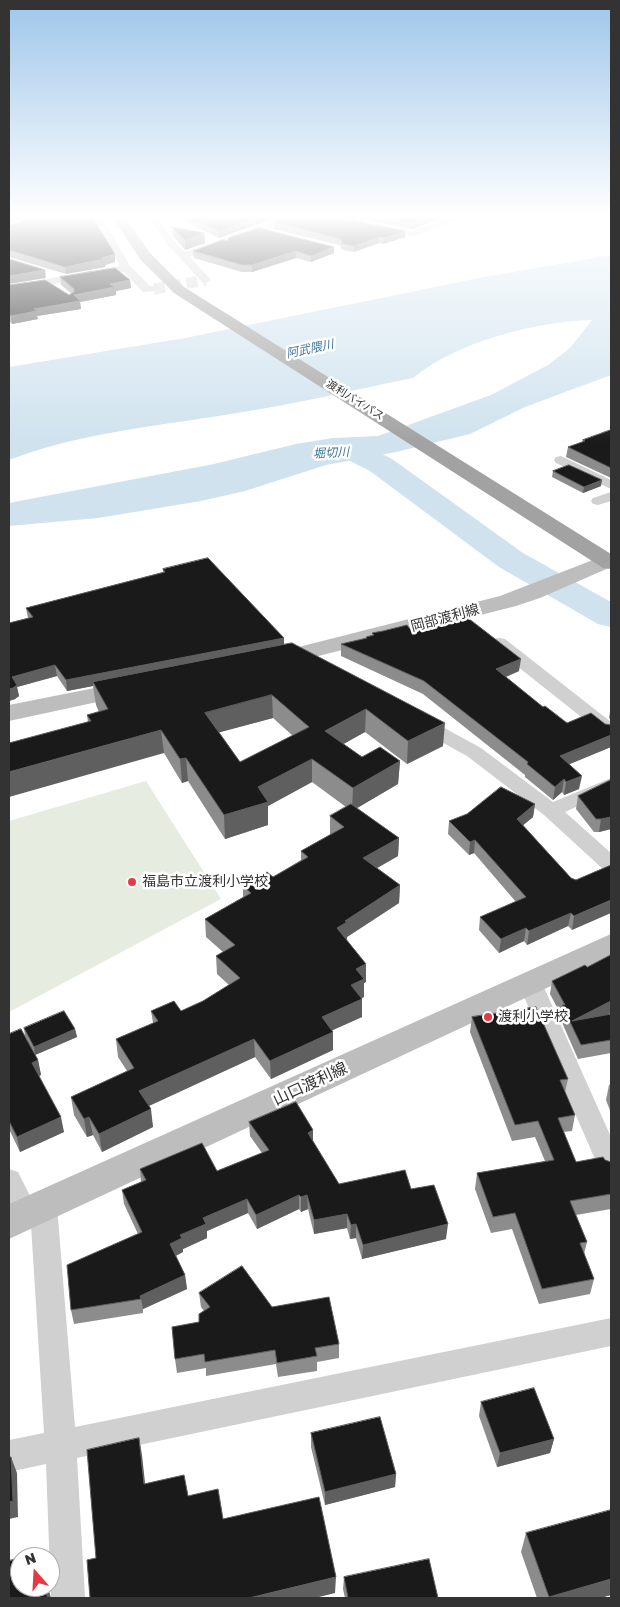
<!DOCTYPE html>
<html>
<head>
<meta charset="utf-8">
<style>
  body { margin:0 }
  #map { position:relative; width:620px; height:1607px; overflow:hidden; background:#fff; font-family:"Golos Text",sans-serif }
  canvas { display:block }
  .frame { position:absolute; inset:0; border:10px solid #333; pointer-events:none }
  .north { position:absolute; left:10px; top:1547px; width:50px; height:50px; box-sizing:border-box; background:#fff; border:1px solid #adadad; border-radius:50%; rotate:341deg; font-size:14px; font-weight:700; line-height:20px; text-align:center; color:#333 }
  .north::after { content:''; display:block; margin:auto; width:18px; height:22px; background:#e63946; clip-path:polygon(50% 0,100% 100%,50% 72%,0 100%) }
</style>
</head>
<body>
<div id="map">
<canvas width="620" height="1607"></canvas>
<div class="frame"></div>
<div class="north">N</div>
</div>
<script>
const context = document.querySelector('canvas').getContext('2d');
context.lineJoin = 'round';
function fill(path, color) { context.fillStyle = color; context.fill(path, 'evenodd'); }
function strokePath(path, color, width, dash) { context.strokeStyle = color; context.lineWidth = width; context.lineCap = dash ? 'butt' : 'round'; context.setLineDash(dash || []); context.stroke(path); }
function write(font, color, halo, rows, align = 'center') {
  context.font = font + ' "Golos Text","Noto Sans JP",sans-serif'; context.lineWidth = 5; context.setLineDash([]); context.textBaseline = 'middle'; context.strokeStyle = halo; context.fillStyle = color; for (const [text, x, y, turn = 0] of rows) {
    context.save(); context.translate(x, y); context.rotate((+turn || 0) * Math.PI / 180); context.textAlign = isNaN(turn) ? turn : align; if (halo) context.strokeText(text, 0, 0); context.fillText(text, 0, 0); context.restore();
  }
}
fill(new Path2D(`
  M146,781L221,899L9,1012V821Z`), '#e6ecdf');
fill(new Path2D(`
  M611,255V375L525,407L470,434L396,452L326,465L245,491L201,501L98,518L9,526V503L214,464L296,444L333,438L378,436L491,395L548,365L570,348L592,320C537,321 456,342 413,378C353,390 292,405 231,414C157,426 79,433 9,460V367L185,338L484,277Z`), '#cfe2ee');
fill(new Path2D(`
  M353,442L364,445L392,459L523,553L611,602V627L598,624L499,567L370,471L348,460L309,463L298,460L294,454L298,448L309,445Z`), '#cfe2ee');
strokePath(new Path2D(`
  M154,289L206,280`), '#d6d6d6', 11, [11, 5.5]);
fill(new Path2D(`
  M91,217H101L130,266L150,286L158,287L159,289L158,291L143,292L124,272L9,292V286L120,266Z
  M143,217L158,218L173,240L185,252L283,217H297L190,257L211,280L206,283L202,282L167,244L152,222Z
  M321,217H340L412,231L446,219L444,217H459L461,219L413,237L326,220Z
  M561,456L611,480V489L556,463L554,460L556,457Z
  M611,492V501L598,505L593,504L591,501L593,498Z
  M499,638L505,639L611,722V737L604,735L493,647L490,643L493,639Z
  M421,717L428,719L481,748L553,802L611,778V791L565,812L611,853V872L604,870L544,815L467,756L414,727L412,723L414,719Z
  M530,974L538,977L542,983L611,1137V1177L602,1174L598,1166L518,983L522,977Z
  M9,1169L18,1172L32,1200L43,1194L53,1198L57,1206L75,1427L611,1318V1346L77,1458L85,1598H51L46,1464L9,1472V1440L44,1433L31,1225L26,1227L16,1224L9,1208Z`), '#d0d0d0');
fill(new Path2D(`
  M611,553V567L540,598L516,606L275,667L267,665L263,660L267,655L500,596Z
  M130,681L139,683L142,688L139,693L9,721V705Z
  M611,934V958L9,1239V1204Z`), '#bdbdbd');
fill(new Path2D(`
  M112,217H124L150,253L184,287L611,554V569L603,568L174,293L140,259Z`), '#a2a2a2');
fill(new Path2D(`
  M177,217H278L219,238Z
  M350,217H443V218L412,229Z
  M274,222L405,231V237L383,244L379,243L354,252L342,250L340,245L274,229Z
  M9,226L115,254V262L105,265V267L66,274L9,257Z
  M172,227L204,233L205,243L185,250L173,236Z
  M228,241L334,247V253L311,262L296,258L252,272H242L194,258L193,251Z
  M60,277L130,280L131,288L116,291V295L80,302L81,309L37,316L38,319L12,324L9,321V285L69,295L71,293L61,285Z
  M611,430V478L566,457L568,447L582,442L583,440Z
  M553,471L601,486L583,493L552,477Z
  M163,569L284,644L443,746L407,764L365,732L343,744L362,757L400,761L398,784L357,808L399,838L398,856L377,868L400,885L399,903L347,937V940L366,982L364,983V997L362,998V1017L332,1030L333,1050L271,1079L255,1057L149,1106L153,1127L102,1152L93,1135L87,1137L74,1115L71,1097L127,1071L118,1057L116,1039L153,1023L151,1011H181L203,1001L229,985L217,974L216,956L223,952L206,937L205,919L243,897V886L273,877L301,860V851L331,834H330V816L346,807L312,782L268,806V825L225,839L188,781L182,783L164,753L88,722L87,715L99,712L96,705L93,686L67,691L57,676L17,687L19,696L15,699L9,701V623L28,618L26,608L163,572ZM273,718L293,736L240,762L219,732Z
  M410,629L519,671L506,677L543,707L567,723L605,724L611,725V747L569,764L579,789L564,795L562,792L553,800L525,777V775L423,694L341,656V644L366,639V637L372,635V633Z
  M611,705V720L609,718Z
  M611,780V829L599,832H594L576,809L578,796Z
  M535,804L533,817L523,825L571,878L576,880L611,865L572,930L568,926L527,945L524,941L499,953L479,930L480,917L516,902L474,853L469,855L448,834L449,821Z
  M587,967L608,1015L611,1014V1053L578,1059L560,1018L561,1015L550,994L552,981Z
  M472,1017L568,1079L565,1092L575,1115L572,1131L563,1132L576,1162L605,1160L611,1162V1209L576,1215L587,1242L584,1254L594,1279L590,1294L539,1304L512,1229L491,1233L475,1189L477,1173L545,1161L535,1137L512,1141L470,1032Z
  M24,1028L75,1029L77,1037L35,1055L25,1036Z
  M9,1034L38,1060L41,1075L39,1076L64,1132L20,1152L9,1129Z
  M611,1084V1113L606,1100L609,1085Z
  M249,1122L313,1130V1142L339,1184L411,1189L446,1239L362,1259L356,1238L350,1239L347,1228L314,1234L308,1209L301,1212L299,1209L257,1229L248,1213L207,1231V1238L183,1249V1252L176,1256L185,1275L187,1289L143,1309V1313L74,1324L71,1310L138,1234L124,1204L122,1190L141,1182L140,1169L217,1171L262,1153L250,1136Z
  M199,1293L272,1307L339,1344V1358L317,1362V1371L278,1377L276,1364L206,1376V1368L177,1373L175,1359L199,1322L204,1311L201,1307Z
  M481,1402L554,1439L550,1453L497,1467L479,1416Z
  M311,1433L396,1474L395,1487L325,1505L311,1447Z
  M526,1533L611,1595L600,1598H537L521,1552Z
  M344,1577L438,1598H345L343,1589Z`), '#8c8c8c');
fill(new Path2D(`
  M9,217H28L9,223Z
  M260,217H278L219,238V231Z
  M429,217H443V218L412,229V223Z
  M405,231V237L383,244L384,238Z
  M204,233L205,243L185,250V240Z
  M379,237V243L354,252V246Z
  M334,247V253L311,262V256Z
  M296,251V258L252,272V265Z
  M115,254V262L105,265V267L66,274L65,267L102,258Z
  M45,270L46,278L9,284V276Z
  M130,280L131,288L116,291V295L80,302L81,309L37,316L38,319L12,324L11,316L110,284Z
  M602,480L601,486L583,493L584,487Z
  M284,638V649L93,682V686L67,691L66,680Z
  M521,659L519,671L494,682L496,669Z
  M55,665L57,676L17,687L19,696L15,699L9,701V689L12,677Z
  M272,695L273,718L206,736L205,713Z
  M366,709L365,732L324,755L325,731Z
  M445,723L443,746L407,764L408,741Z
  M161,730L164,753L9,797V772Z
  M611,735V747L558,769L560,756Z
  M186,758L188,781L182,783L180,759Z
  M312,759V782L268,806V825L225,839L224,815L258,787Z
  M400,761L398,784L352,811L353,788Z
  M582,776L579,789L564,795L566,782Z
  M564,779L562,792L553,800L555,787Z
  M535,804L533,817L515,832L517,819Z
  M611,817V829L599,832L601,819Z
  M399,838L398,856L363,876V858Z
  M475,840L474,853L469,855L470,842Z
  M400,885L399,903L347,937V940L337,928L345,921Z
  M611,900V913L572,930L574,916Z
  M571,913L568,926L527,945L529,931Z
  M526,928L524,941L499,953L501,939Z
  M366,964V982L364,983V997L350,1003L351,985L356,969Z
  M362,999V1017L322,1035V1017Z
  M611,1001V1013L574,1031L572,1021Z
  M75,1029L77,1037L35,1055L34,1047Z
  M333,1032V1050L271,1079L270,1061Z
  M254,1039L255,1057L142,1109L139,1091Z
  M38,1060L41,1075L35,1078L32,1063Z
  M151,1109L153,1127L102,1152L99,1134Z
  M61,1117L64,1132L20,1152L17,1137Z
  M89,1117L93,1135L87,1137L84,1119Z
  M313,1130V1145L308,1133Z
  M299,1195V1209L257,1229L256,1215Z
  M307,1195L308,1209L301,1212V1197Z
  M247,1199L248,1213L207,1231V1238L183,1249V1252L171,1258L170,1244L203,1218Z
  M347,1214V1228L314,1234V1220Z
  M356,1224V1238L350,1239L351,1225Z
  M448,1224L446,1239L362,1259L363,1245Z
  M185,1275L187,1289L143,1309L141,1299L140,1296Z
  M139,1438L142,1455L147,1501L144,1484Z
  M554,1439L550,1453L497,1467L500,1453Z
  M11,1457L17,1473L18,1517L9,1519V1502Z
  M396,1474L395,1487L325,1505V1492Z
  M16,1559L20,1571V1587L17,1579Z
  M336,1577L335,1593L315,1598H249Z
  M611,1579V1595L600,1598H548L549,1597Z
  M45,1587H49V1591L51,1598H47Z`), '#5f5f5f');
const building = new Path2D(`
  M31,217H92L115,254L102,258L104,259L65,267L9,250V226Z
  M189,217H260L219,231Z
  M287,217H333L405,231L384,238L379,237L354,246L342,244L341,239L274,222Z
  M382,217H429L412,223Z
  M172,227L204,233L185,240Z
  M259,228L334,247L311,256L296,251L252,265H242L193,251L223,240L228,241L229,238Z
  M9,259L45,270L9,276Z
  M115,268L130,280L110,284L115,287L74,295L80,301L34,309L37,311L11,316L9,314V285L45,280L69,295L74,292V289L60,277Z
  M611,430V468L568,447L585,441L583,440Z
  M569,465L602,480L584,487L553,471Z
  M208,558L284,638L66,680L55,665L12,677L17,685L13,688L9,689V623L33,617L26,608L165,572L163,569Z
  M464,615L521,659L496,669L543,707L545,706L567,723L591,713L605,724L611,725V735L560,756L582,776L566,782L564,779L555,787L527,764L528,762L424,681L341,644L367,638L366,637L374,635L372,633L383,631L407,625L410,629Z
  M292,643L445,723L408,741L366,709L325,731L362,757L380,747L400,761L353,788L312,759L258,787L268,802L224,815L186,758L180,759L161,730L9,772V743L91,721L87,715L108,709L93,682ZM272,695L309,727L240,762L205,713Z
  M611,780V817L601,819H596L578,796Z
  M501,787L535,804L517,819L571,878L576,880L611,865V900L574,916L571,913L529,931L526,928L501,939L480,917L526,897L475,840L470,842L449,821L467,814Z
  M351,804L399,838L363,858L400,885L345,921L347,922L337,928L366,964L356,969L364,979L351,985L362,999L322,1017L333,1032L270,1061L254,1039L139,1091L151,1109L99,1134L89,1117L84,1119L71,1097L134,1068L116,1039L158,1021L151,1011L174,1001L181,1011L203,1001L240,978L216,956L235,945L205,919L251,893L243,886L267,872L273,877L308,857L301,851L344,827L330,816Z
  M611,955V1001L572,1021L611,1014V1040L581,1045L562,1005H565L552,981L585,965L587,967Z
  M536,1007L568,1079L560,1080L575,1115L558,1118L576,1162L603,1157L605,1160L611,1162V1194L570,1201L587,1242L580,1243L594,1279L542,1289L515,1213L493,1217L477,1173L554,1160L538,1121L515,1125L472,1017Z
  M64,1011L75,1029L34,1047L24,1028Z
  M21,1029L38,1060L32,1063L61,1117L17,1137L9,1121V1034Z
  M296,1102L313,1130L308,1133L339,1184L405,1170L411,1189L434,1185L448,1224L363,1245L356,1224L351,1225L347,1214L314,1220L307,1195L301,1197L299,1195L256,1215L247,1199L203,1218L206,1224L180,1235L182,1238L170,1244L185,1275L140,1296L141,1299L71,1310L67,1265L142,1232L122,1190L146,1180L140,1169L202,1143L217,1171L269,1150L249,1122Z
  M242,1266L272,1307L329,1297L339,1344L315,1348L317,1356L277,1363L275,1350L205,1362L204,1354L175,1359L172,1327L199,1322V1314L210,1307L199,1293Z
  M534,1388L554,1439L500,1453L481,1402Z
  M380,1417L396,1474L325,1492L311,1433Z
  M139,1438L144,1484L184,1475L188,1496L218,1489L223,1519L319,1497L336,1577L249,1598H90L87,1560L96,1558L87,1450Z
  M9,1457H11L13,1501L9,1502Z
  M611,1510V1579L549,1597L526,1533Z
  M16,1559L17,1579L20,1578V1587H47V1598H9V1561Z
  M429,1559L438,1598H348L344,1577Z`);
fill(building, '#1a1a1a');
strokePath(building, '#5f5f5f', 1);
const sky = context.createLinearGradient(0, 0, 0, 442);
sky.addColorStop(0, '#9ec6ea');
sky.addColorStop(0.49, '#fff');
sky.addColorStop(1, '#ffffff00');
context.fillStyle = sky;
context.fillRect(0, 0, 620, 442);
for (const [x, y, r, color] of [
  [132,882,5,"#e63946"],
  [488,1017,5,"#e63946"]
]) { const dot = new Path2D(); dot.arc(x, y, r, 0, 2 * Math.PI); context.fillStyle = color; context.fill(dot); strokePath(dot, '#fff', 2); }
write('11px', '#333', '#fff', [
  ["渡利バイパス",355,400,32]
]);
write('italic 12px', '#3f7597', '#fff', [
  ["阿武隈川",310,349,-12],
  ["堀切川",331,453,-3]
]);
write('14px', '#333', '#fff', [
  ["岡部渡利線",445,618,-15]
]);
write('14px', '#333', '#fff', [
  ["福島市立渡利小学校",142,882],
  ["渡利小学校",498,1017]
], 'left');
write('16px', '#333', '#fff', [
  ["山口渡利線",310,1084,-25]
]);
</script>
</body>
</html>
